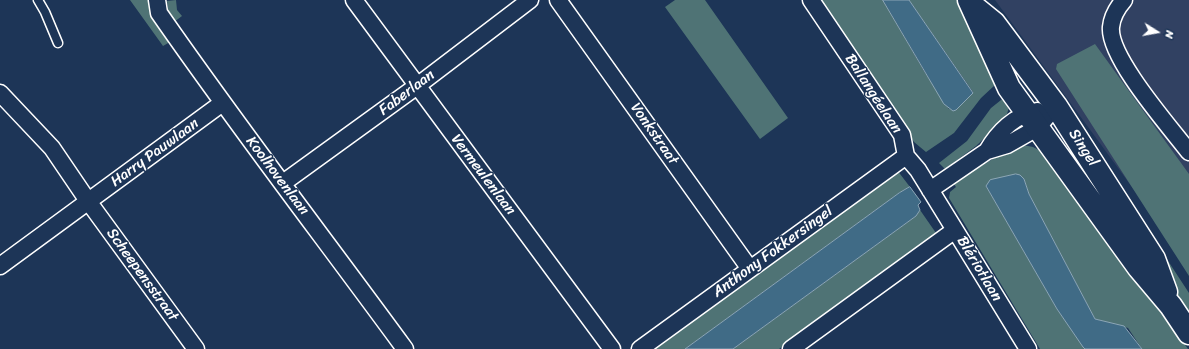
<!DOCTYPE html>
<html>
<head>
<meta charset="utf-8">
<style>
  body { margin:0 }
  #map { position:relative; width:1189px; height:349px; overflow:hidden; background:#1d3557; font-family:Sriracha,sans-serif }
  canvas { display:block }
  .north { position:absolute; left:1137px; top:12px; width:40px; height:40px; -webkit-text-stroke:3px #1d3557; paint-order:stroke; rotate:101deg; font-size:11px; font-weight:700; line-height:16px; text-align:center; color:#fff }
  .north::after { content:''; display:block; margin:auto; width:14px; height:18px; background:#fff; clip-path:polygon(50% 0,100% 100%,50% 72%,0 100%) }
</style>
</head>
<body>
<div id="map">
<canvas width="1189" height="349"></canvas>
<div class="north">N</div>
</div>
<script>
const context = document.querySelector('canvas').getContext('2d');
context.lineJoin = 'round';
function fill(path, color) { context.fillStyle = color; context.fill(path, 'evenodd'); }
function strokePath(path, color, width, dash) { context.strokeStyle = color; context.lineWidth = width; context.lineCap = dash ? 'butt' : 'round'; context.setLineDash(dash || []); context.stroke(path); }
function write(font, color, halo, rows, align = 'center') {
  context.font = font + ' Sriracha,sans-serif'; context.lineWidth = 3; context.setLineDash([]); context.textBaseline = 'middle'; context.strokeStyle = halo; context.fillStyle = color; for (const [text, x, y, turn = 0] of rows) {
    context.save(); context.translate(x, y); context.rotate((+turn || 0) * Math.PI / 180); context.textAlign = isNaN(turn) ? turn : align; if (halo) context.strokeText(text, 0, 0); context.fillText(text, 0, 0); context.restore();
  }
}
fill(new Path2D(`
  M995,0H1189V265L1058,86Z`), '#314162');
fill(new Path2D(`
  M130,0H151L170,42L163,46Z
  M176,0L177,10L182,16L174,22L169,16L167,1Z
  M675,0H705L788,118L760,139L665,7Z
  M817,0H883L924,71L949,109L973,92L909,0H957L998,73L992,77L995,85L981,98L954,133L926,152L914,142Z
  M1095,44L1189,174V276L1056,69L1057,64Z
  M1045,73L1189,293V315L1178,298L1152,250L1040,75Z
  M1006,96L1012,97L1007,114L992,131L976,146L945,169L939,163L967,141L991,108Z
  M1023,145L1033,147L1043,152L1142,282L1188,349H1142L1128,328L1095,319L1029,194L1024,179L986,186L1057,309L1085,349H1040L949,198L950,192L956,187L953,183L1006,151Z
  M897,170L910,187L899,193L685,349H651Z
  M920,210L936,233L779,349H733L916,216Z`), '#4f7375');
const water = new Path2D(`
  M883,0H909L971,90L973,93L956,110L953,111L944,104Z
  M1016,174L1020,175L1024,179L1029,194L1095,319L1124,326L1142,349H1085L1083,347L1057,309L986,186L990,180Z
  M910,187L921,202L918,205L920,210L916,216L733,349H685L899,193Z`);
fill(water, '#406b86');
strokePath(water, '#8ca6b6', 1);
const service = new Path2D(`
  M38,0L45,12L58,43`);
const minor = new Path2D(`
  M157,0L159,13C238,127 323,237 405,349
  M354,0L612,349
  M558,0L750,269
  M811,0L902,135L906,156L918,170L955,230L1028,349
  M1124,0C1117,8 1112,17 1111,27C1108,57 1170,127 1189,152
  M0,93L52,148L88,201L196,349
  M987,151C998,132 1015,115 1037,111
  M283,183L417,86L530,0
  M930,190L987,151L1007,145L1037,128L1056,106
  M0,266L221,104
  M640,349L906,156
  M791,349L955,230`);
const secondary = new Path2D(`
  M969,0L1009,88L1139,268L1171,306L1189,333
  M973,6L994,23L1056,106L1154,259L1166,292`);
strokePath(service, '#fff', 11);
strokePath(minor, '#fff', 19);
strokePath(secondary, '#fff', 25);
strokePath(service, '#1d3557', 8);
strokePath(minor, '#1d3557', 16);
strokePath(secondary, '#1d3557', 22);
write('15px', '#fff', '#1d3557', [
  ["Faberlaan",407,93,-37],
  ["Ballangéelaan",873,94,57],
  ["Vonkstraat",654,134,55],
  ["Singel",1083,148,57],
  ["Harry Pauwlaan",155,153,-36],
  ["Vermeulenlaan",483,175,53],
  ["Koolhovenlaan",277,176,53],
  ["Anthony Fokkersingel",773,252,-36],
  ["Blériotlaan",979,269,59],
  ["Scheepensstraat",142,275,54]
]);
</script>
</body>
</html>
